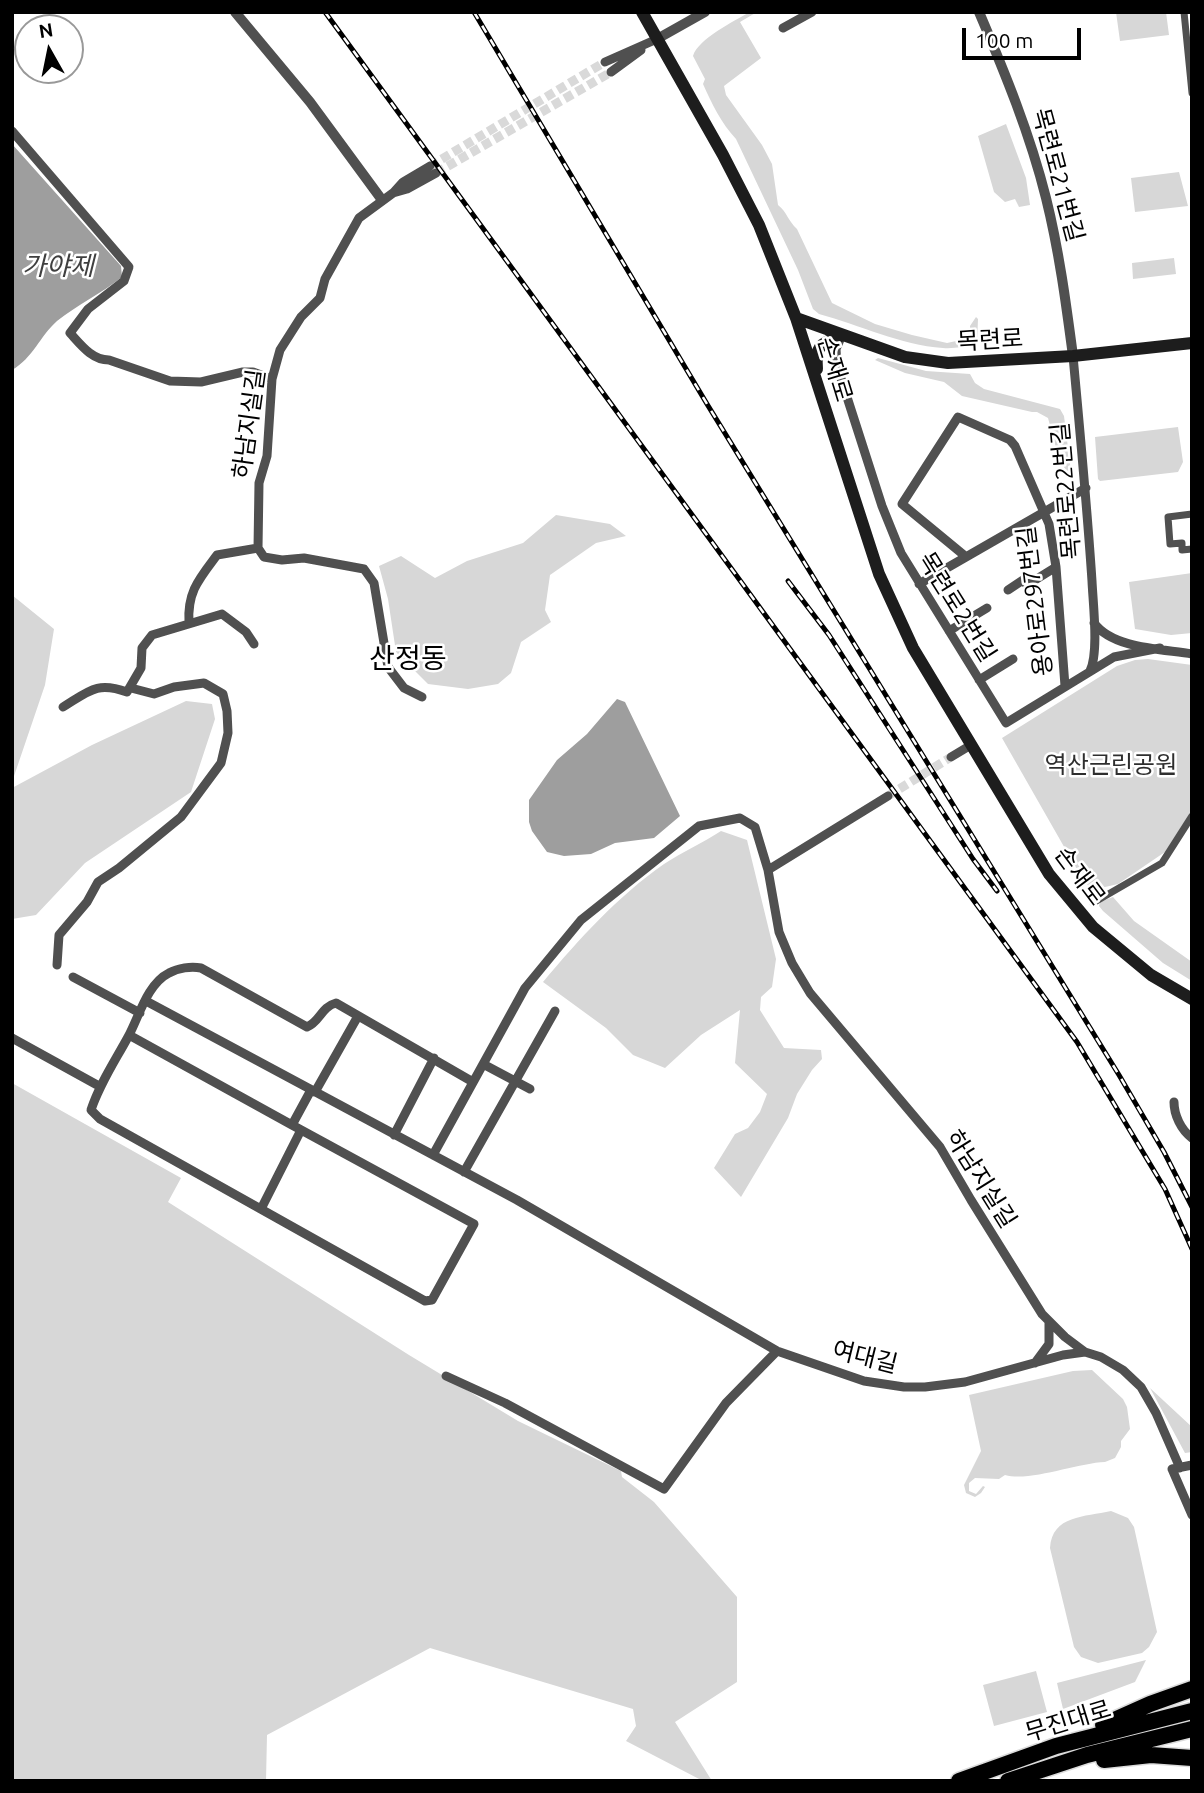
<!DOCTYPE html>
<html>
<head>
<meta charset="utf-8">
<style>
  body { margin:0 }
  #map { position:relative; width:1204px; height:1793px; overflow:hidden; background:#fff; font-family:Ubuntu,sans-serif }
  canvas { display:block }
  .frame { position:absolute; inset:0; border:14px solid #000; pointer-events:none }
  .north { position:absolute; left:14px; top:14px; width:70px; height:70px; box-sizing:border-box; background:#fff; border:2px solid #999; border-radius:50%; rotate:351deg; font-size:19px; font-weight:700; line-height:28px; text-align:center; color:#000 }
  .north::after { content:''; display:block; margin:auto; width:24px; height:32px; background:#000; clip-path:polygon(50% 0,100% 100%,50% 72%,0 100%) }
  .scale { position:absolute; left:962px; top:28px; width:119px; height:32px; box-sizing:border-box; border:4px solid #000; border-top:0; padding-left:9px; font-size:21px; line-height:24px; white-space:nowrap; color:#000; -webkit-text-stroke:5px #fff; paint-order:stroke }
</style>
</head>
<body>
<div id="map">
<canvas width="1204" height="1793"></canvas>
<div class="frame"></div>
<div class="north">N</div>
<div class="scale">100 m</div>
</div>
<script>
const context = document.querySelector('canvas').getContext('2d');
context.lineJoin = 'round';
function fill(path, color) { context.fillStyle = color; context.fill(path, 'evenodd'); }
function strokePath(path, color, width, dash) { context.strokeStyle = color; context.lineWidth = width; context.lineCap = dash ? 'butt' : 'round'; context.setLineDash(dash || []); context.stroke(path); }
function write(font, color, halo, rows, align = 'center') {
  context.font = font + ' Ubuntu,"Noto Sans KR",sans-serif'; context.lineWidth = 5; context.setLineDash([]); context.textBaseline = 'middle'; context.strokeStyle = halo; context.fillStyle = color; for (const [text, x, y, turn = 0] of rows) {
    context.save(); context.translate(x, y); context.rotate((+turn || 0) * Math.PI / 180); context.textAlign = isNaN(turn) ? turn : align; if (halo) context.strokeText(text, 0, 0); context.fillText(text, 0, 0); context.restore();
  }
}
fill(new Path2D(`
  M750,12H757L740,22L761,58L724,86L726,95L762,145L772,164L778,205C787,212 788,221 797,229L832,303L875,324L912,335L947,343L970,338V326L976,317L978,319L977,345C966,346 954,349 943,348C900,345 860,325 819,314L813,309L798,270L736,139C721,123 712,104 703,84L705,79L693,56C698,39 734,21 750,12Z
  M1116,12H1166L1169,35L1120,41Z
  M1006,124L1026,178L1030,205L1019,207L1015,199L1005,202L994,192L978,136Z
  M1179,172L1188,206L1135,212L1131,178Z
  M1174,258L1176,274L1133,279L1132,263Z
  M878,358L926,371L970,374L975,383L984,389L1060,409L1064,416L1072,480L1059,459L1048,418L1037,412H1032L962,396L944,382L905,373L875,360Z
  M1178,427L1183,462L1178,472L1100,481L1098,479L1095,437Z
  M556,515L610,524L626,536L596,543L550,575L545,610L551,622L521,642L511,673L498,684L468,689L428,684L396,652L388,599L379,566L401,556L435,578L467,561L523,543Z
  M1192,573V633L1171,635L1135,629L1129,582Z
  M12,595L54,629L45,685L12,782Z
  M1148,659L1192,665V810L1165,852L1118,884L1092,890L1083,880L1002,738L1117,666L1135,660Z
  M186,701L212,704L215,719L191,792L85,863L36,915L12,919V788L92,745Z
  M721,831L747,840L776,959L772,987L761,997L760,1010L784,1048L821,1050L822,1059L812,1070L797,1094L788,1118L741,1197L714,1168L735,1134L748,1128L760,1112L767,1094L735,1063L740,1010L701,1035L665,1068L633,1055L606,1028L543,982C580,938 617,897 664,864C682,852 703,843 721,831Z
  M1113,897L1134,921L1192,962V981L1163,963L1103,911L1099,906L1100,902Z
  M12,1083L181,1178L168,1202L409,1355L518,1421L621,1471L622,1477L654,1502L737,1597V1682L675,1722L712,1781H703L626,1741L636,1726L633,1709L430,1648L267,1735L266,1781H12Z
  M1092,1370L1123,1399L1127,1407L1130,1429L1121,1441V1447L1115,1458L1105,1462C1077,1463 1030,1482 1005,1475L999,1479L975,1478L969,1483V1491L976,1494L983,1486L985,1487L981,1493L975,1497L966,1493L964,1485L981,1451L969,1395L1073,1371Z
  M1150,1388L1192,1427V1452L1185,1453Z
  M1111,1511L1128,1518L1134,1527L1157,1632L1149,1647L1142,1653L1098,1663L1081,1657L1074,1647L1050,1548C1052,1515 1085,1517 1111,1511Z
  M1146,1660L1135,1682L1063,1709L1057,1683Z
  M1036,1671L1047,1712L994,1726L983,1685Z`), '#d7d7d7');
fill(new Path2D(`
  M12,144L121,266L122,277C102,293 77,305 57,321C40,336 33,358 12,370Z
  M617,699L625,702L680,816L654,838L615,843L591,854L564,856L547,852L532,831L529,822V800L557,760L587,734Z`), '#9e9e9e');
strokePath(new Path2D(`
  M430,166L605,62
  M436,173L611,72
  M888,796L951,757`), '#d9d9d9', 9, [9, 4.5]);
const trunk = new Path2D(`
  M1103,1725L1150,1704L1192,1689
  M1104,1760L1151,1755L1192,1758
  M959,1781L1056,1746L1192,1711
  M1008,1781L1087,1755L1192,1729`);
strokePath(trunk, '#dbdbdb', 19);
strokePath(new Path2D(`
  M1184,12L1192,93
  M1192,514L1168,517L1170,544L1182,543V550L1192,549
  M1093,903L1162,863L1192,816`), '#505050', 7);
strokePath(new Path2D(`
  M783,28L812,12
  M605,62L657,39
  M611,72L641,50
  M12,131L129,267L124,281L88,309L70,333C81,345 92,360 109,360L170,381L201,382L243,372H253L272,379
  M394,192L403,182L430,166
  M842,335L836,349L837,366L882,506L901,553L1006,723L1114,657L1160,648
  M1073,356C1080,431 1087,506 1092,581C1093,604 1099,652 1090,671
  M902,504L958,417L1010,440L1015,446L1049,524L1056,567L1065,686
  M902,504L965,556
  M919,584L1086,488
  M1008,590L1023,580L1027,585L1056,567
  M189,623C187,592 199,579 217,555L258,548
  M1094,623C1113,649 1163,649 1192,654
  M949,631L987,608
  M979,680L1013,659
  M422,697L404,688L388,667L374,583L364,569L304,558L282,560L264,557L258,548L259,483L267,456L272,379L280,350L301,317L320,298L325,279L359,218L393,193L407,189L436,173
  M63,707C89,691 97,681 127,692L141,668L142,648L152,635L222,614L246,632L254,644
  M951,757L971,745
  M768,870L888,796
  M57,965L59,935L87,902L98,882L119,868L181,817L221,763L228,733L227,711L223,694L204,683L174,687L154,694L131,688
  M73,977L140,1013
  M146,1001L517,1200L777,1351L864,1381L904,1387H925L965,1382L1063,1355L1085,1352L1101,1357L1123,1370L1141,1387L1156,1413L1180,1468
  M129,1035L292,1125
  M12,1038L99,1086
  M483,1064L530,1089
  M311,1090L292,1125L474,1224L432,1300L425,1301L100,1119L91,1110C100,1083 115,1061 128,1037C139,1017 147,984 169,973C178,968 191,966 201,968L307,1027C320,1022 321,1007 336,1003L473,1082
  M315,1092L358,1016
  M1174,1102C1174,1115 1181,1130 1192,1138
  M394,1135L434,1058
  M433,1155L525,988L581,920L699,826L740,818L755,827L768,870L779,932L792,963L810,993L940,1147L971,1200L1042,1314L1065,1337L1085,1352
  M464,1172L555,1011
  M261,1209L301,1130
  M1035,1363L1049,1344V1322
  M446,1376L505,1403L664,1489L726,1403L777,1351
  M1192,1465L1172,1469L1192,1515`), '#505050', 9);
strokePath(new Path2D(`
  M235,12L310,102L382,200
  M979,12C1005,73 1030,134 1046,198C1059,250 1066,303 1073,356
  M657,39L705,12`), '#505050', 10);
strokePath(new Path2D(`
  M642,12L723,155L759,225L796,318L879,574L913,648L1049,874L1093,927L1151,975L1192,999
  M796,318L905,357L948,363L1073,356L1192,343
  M817,369C815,344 821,344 843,335`), '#1d1d1d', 12);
strokePath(trunk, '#000', 16);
const rail = new Path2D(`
  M325,12L1077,1042L1165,1189L1192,1249
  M474,12L707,404L1119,1075L1164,1152L1192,1207
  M788,581L829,635L973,859L997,891`);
strokePath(rail, '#000', 5);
strokePath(rail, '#fff', 2.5, [8]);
write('24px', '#000', '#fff', [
  ["목련로21번길",1058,175,75],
  ["목련로",990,340,-3],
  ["손재로",835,369,73],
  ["하남지실길",249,424,-82],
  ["목련로22번길",1066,491,-95],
  ["용아로297번길",1035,601,-97],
  ["목련로2번길",957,607,58],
  ["손재로",1080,876,53],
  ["하남지실길",981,1179,58],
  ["여대길",865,1357,14],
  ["무진대로",1068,1721,-17]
]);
write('24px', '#2e2e2e', '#fff', [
  ["역산근린공원",1111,765]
]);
write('italic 26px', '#3f3f3f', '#fff', [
  ["가야제",58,266]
]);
write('28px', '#000', '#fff', [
  ["산정동",408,659]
]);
</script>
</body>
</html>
